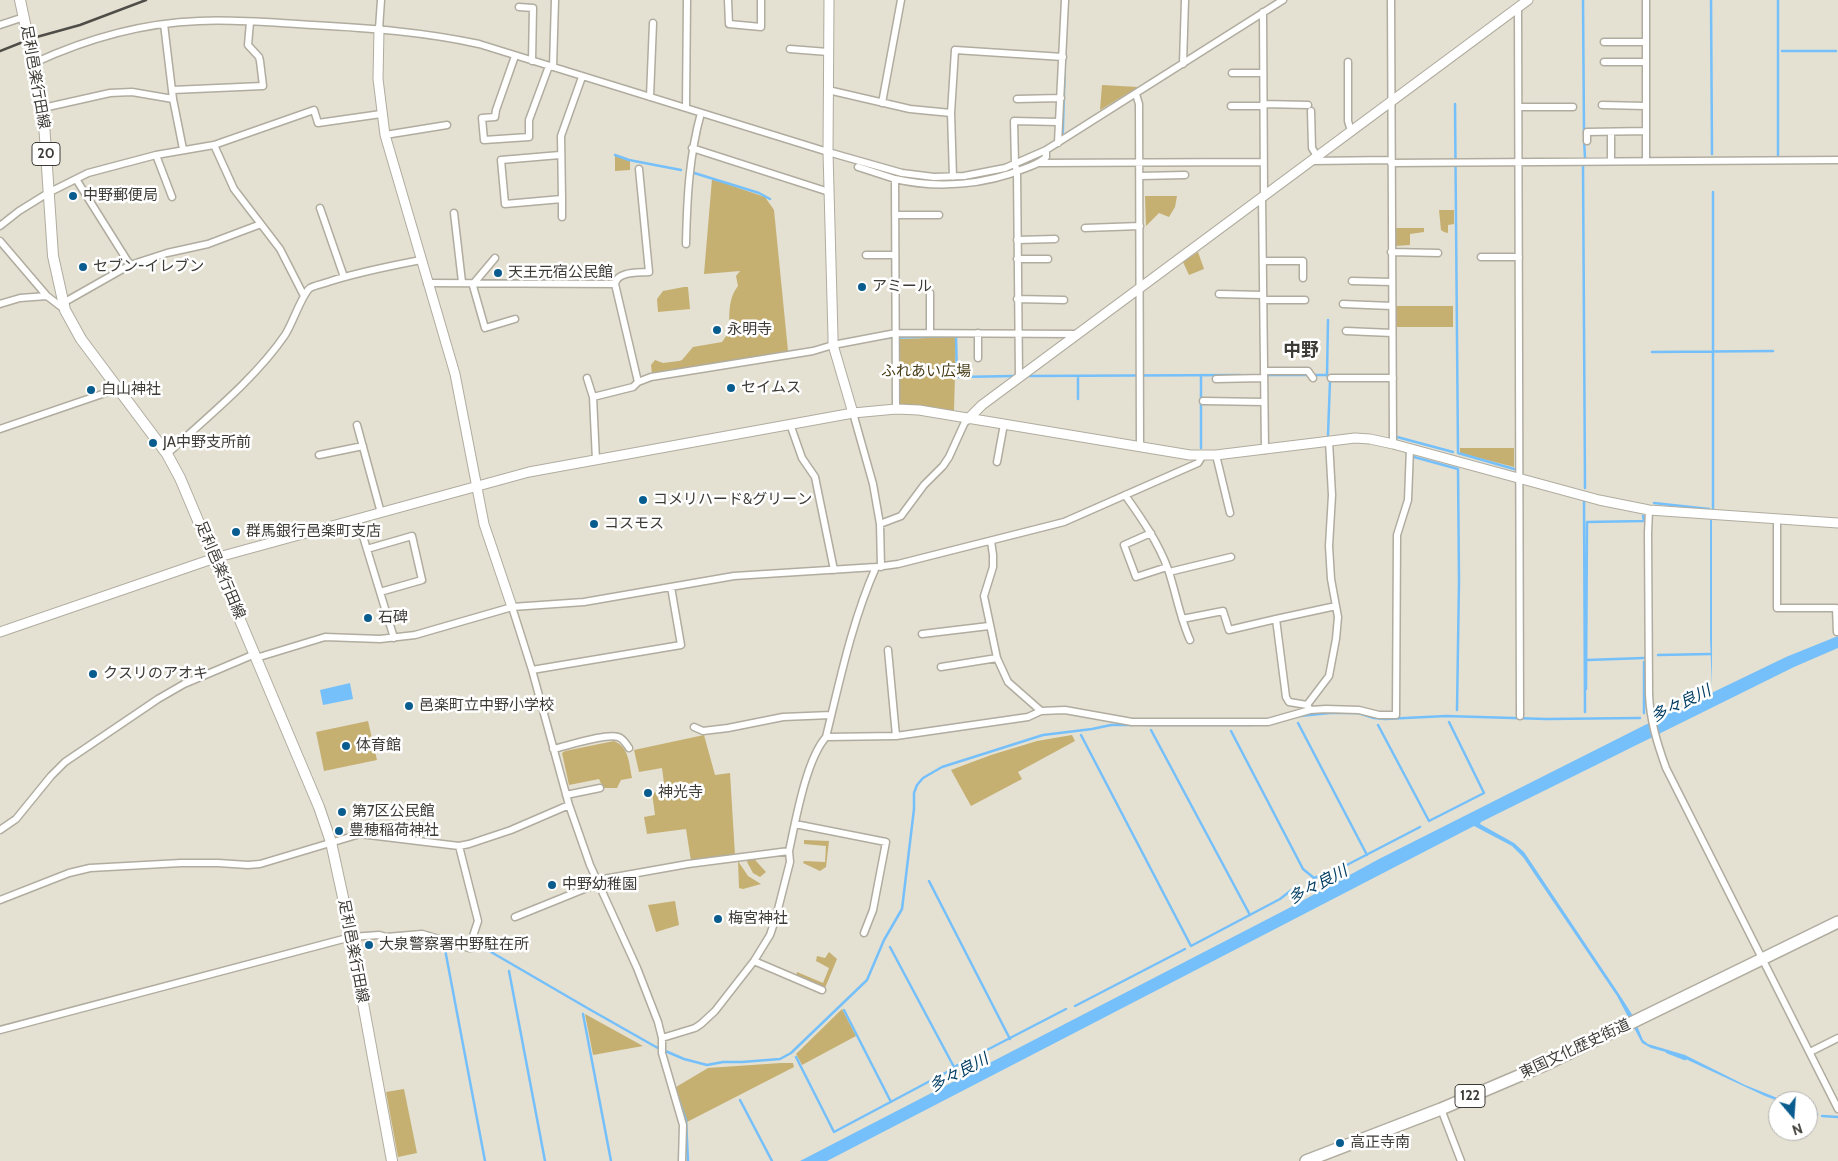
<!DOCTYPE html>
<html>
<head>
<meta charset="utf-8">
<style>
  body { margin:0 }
  #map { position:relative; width:1838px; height:1161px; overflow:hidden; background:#e4e0d2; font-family:Cabin,sans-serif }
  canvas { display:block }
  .north { position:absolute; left:1768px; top:1091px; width:50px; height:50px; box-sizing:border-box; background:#fff; border:1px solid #b1b1af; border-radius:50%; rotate:162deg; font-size:14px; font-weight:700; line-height:20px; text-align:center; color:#3d3b36 }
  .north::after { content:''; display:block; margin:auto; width:18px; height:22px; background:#095c8e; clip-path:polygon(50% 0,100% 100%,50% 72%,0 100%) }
</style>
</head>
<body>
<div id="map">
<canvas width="1838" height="1161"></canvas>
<div class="north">N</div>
</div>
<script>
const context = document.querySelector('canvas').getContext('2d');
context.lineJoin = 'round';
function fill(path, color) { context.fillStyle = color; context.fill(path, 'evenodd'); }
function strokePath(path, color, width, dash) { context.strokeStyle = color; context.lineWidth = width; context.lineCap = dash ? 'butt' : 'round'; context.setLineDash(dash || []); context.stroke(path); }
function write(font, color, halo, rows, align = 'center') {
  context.font = font + ' Cabin,"Noto Sans JP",sans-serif'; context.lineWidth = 5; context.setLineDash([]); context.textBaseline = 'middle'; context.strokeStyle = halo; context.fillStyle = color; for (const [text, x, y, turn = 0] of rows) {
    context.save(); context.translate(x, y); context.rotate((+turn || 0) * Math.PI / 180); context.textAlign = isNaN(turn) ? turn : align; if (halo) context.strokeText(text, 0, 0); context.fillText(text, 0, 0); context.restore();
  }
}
fill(new Path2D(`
  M1102,85L1138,87L1100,110Z
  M615,155L630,161V170L615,171Z
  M712,179L765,197L774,210L788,351L652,374L651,365L655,360L663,363L679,361L682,360L693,347L722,342L729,332C730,316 727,300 738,286L736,276L740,271L704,274Z
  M1145,196H1177L1175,207L1169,217L1159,213L1146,226Z
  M1439,210H1454V224L1448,225V233L1444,232L1441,230Z
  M1396,228H1424V232L1410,234V245L1395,246Z
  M1198,252L1204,269L1189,275L1183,262Z
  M684,287H688L690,309L658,312L657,299L663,291Z
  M1394,306H1453V327H1395Z
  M956,337L954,411L919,405H898V339Z
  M1460,448H1514V467L1460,453Z
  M368,721L377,760L324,771L316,732Z
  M704,735L715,775L730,773L735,855L691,861L686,829L647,834L644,817L655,815L652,793L665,791L662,768L639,772L634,750Z
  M1072,735L1075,741L1018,772L1022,779L971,806L951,770L991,755L1037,741Z
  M614,741C629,747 629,763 632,778L621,780L617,788H603L599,779L569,785L562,753L565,751Z
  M804,840L829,841L826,867L820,871L803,863L804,861L825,862L826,846L804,844Z
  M749,858H755L756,861L766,872L760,877L753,873L747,862Z
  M738,861L748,876L761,884L743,889L739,888Z
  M675,901L679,925L656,932L648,905Z
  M829,952L837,959L825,988L796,976L797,972L823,983L829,968L816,961L817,956L825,958Z
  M842,1009L856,1036L802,1065L796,1054Z
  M585,1014L643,1046L593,1055Z
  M781,1063H793L794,1067L687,1122L676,1087L708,1068Z
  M404,1089L417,1153L398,1157L386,1092Z`), '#c5b072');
fill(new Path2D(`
  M1067,0H1068L1064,134L1062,135Z
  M1710,520H1712V686L1710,639Z
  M1838,636V648L1794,667L1481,822L1480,824L1514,843L1524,852L1621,997L1633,1016L1643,1040L1648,1044L1685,1055L1745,1085L1785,1101H1778L1765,1096L1677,1055L1651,1048L1642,1043L1617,996L1523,857L1512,846L1474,826L827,1161H800L1289,908L1379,859L1643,726L1786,657Z
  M350,683L353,699L323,705L320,690Z`), '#75c0fa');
strokePath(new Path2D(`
  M1583,0L1584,134
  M1711,0L1712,154
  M1778,0V155
  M1782,51H1836
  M1455,104L1458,453L1514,469
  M1584,139L1585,158
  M615,155L629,160L681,170
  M1583,165L1585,488
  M691,172L759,193L770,199
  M1713,192V509
  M956,336L957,377L1014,376
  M884,338L951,336
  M1652,352L1773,351
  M1264,375H1327L1330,381L1328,435
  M1327,375L1328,320
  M1029,376L1241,375
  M1078,376V399
  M1201,376V448
  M1397,437L1453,452
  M1414,457L1458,469L1459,581L1457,710
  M1584,502L1585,712
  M1654,503L1709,509
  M1658,655L1711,654
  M1587,660L1644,658
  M1585,689H1586L1587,522L1644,521L1643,516
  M1644,713V662
  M1300,716L1330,713H1358L1374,718L1385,719L1446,716L1546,719L1640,718
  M1298,723L1367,855
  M1146,725H1253
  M1378,725L1429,821L1484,793L1449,722
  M1151,730L1250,915
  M1231,731L1303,869L1314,878L1341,868L1420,827
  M1081,735L1191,946L1280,899L1298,885
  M929,881L1010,1039
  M444,944L485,1161
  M476,947L491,952L589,1009L656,1047L684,1059L707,1065L723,1062H742L780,1059L791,1053L867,980L884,940L902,909L914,809V793L917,785L923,778L942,767L1043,735L1092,729L1111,725H1133
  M890,947L954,1067L1066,1009
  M509,971L545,1161
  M1075,1006L1185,949
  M844,1010L891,1102
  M583,1014L611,1161
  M1667,1052L1685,1059
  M796,1057L834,1132L947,1072
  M676,1092L686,1120L688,1161
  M740,1100L772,1161
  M1808,1111L1817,1114
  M1822,1116L1838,1117`), '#75c0fa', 2.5);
const street = new Path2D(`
  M728,0L729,24L761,27V0
  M1391,0L1393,444
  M519,7L533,8L532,61
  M1518,7L1520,716
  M1263,12L1264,196
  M164,24L173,99L183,149
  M0,25L24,17
  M379,29L381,0
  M1604,42H1646
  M790,49L828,52
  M515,56L496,110L495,117L482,118L484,140L529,137V120L549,66
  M1348,62V121L1351,131
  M1604,62H1646
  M34,63C86,39 141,23 199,21C236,19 275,23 313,25C369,28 424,32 479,44L828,152L902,173L934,177L964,176L1005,168L1046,150L1283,0
  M1183,64L1185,0
  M553,67L555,0
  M1232,73H1263
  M172,90L263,86L260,61L259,57L248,45L250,22
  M828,90L910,109L951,113
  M1136,94L1139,104L1140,447
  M650,97L653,23
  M1017,99L1061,98
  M882,103L901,0
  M1263,104L1308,105
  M1602,105L1646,106
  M1231,106H1263
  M1519,107H1573
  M43,108L110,93L132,92L173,99
  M686,108L687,0
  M1311,111L1312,148L1317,156
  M385,135L447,125
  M1587,141V132L1646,131
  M1058,143L1065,0
  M214,145L234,189L280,249L304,296
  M692,148L829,192
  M156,155L172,197
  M560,155L501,160L505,204L562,199L561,136L582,77
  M1311,161L1391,160
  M1611,161V132
  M1646,161V0
  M1039,163L1263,162
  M1391,163L1838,160
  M858,167L895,179
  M1140,176L1185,175
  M953,177L951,113L955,50L1063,57
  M76,179L130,265
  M1262,197L1265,450
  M562,199V217
  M320,208L344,277
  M454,213L462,282
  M895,215H939
  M0,226L19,211L48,193L88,173L156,155L214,145L314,110L318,123L381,114
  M1085,228L1140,226
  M1017,240L1055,239
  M0,241L47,296L64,309
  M686,244C687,199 689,156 701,113
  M1391,252L1438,253
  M866,255H895
  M1481,257H1519
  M495,258L474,283L473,286L485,328L515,319
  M1017,259H1048
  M1263,261H1303V278
  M1352,281L1392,282
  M427,283L615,284
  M930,293V333
  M1219,294L1263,295
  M1017,299L1064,300
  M1264,300H1305
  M63,303L130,265L167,253L208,244L261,224
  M0,304L20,298L47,296
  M1343,304L1392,306
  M1346,331L1392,333
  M978,358V333
  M1264,371H1308L1313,378
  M587,378L593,397L596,460
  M1019,378L1017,172L1015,164L1014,121L1058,122
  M1331,378H1393
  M1216,379L1264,378
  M638,382L615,284C617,271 638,273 649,272L639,169
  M593,397L633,387L638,382L651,377L813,351L833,345L896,333L1078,334
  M1203,401L1264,402
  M896,409L895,179C938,189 985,185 1026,168C1033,165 1041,163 1046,157V150
  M853,413L873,484L880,524L881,567
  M790,424L802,458L815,477L834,570
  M357,425L381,513
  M0,429L117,389
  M167,454C206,418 255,379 285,335C292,325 302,294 310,288C315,285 323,284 328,282C358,272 390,266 421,260
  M319,455L363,446
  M1216,455L1230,513
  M997,462L1004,424
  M1125,495C1142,519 1158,542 1168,569C1176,593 1180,618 1190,640
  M1649,510L1648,533L1649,694C1650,720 1657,743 1666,768L1838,1109
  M1777,519V608H1836L1837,632
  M358,520L394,638
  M880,524L901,516L924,485L943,466L949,457L964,424L968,419
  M1151,533L1124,545L1136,577L1167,567
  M991,541L993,555V567L984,596L997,658L1008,682L1041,711L1065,710L1132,722H1268L1310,710L1326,709L1359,710L1379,715H1396L1397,535L1408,500L1410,448
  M367,549L412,536L422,580L380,592
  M1169,572L1231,557
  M512,607L532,670L569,805L590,865L637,968L658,1022L662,1038V1053L683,1125L682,1161
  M1182,619L1223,611L1229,630L1276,619L1286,697L1289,702L1307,705
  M1276,619L1336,606
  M922,634L989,626
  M888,650L896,736
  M256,658L325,637L380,639L415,635L512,607L584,602L734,576L876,567L898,564L1064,522L1198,463L1203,455
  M941,667L997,658
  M532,670L681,645L671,587
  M1310,710L1307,705L1329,676L1336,639L1338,617L1331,579L1329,546L1332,495L1329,441
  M694,727L703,731L728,728L783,717L831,715
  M826,737L896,736L1028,717L1041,711
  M553,749C567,746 606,733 618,737C623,738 626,744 629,748
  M566,795L600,788
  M795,824L886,842L873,910L864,933
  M0,830L16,819L51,776L65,762L158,699L184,684L255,654
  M598,880L688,864L789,851
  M0,900L69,873L90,868L181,863H218L248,865L260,864L360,834L459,846L469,844L511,830L569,805
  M515,917L599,883
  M754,961L822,990
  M0,1030L351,937L379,935L386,937L422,934L469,948L478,921L459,846
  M662,1038L695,1028L701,1024L715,1011L754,961L770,935L776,917L790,862L789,851C796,819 806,760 826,737C840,680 852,621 876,567
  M1810,1052L1838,1038
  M1441,1109L1461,1161`);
const secondary = new Path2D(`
  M829,0L828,152L833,337V345L853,413
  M379,29L378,79L385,135L455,374L484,524L512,607
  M968,419L982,405L1528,0
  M0,632L215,558L529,472L853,413L896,409L919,410L1190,455H1216L1355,438L1370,439L1393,444L1599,500L1649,510L1838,523`);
const primary = new Path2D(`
  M20,0L43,108L53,256L65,310L81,339L167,454L180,478L319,807L331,842L347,916L392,1161`);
const highway = new Path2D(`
  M1306,1161L1441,1109L1549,1063L1838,922`);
strokePath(street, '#b0ac9f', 9);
strokePath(secondary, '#b0ac9f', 11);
strokePath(primary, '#b0ac9f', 12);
strokePath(highway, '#b0ac9f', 14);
strokePath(street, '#fff', 6);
strokePath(secondary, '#fff', 9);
strokePath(primary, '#fff', 10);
strokePath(highway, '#fff', 11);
strokePath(new Path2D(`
  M0,51L33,38L80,25L146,0`), '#4f4d47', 2.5);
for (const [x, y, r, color] of [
  [73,196,5,"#095c8e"],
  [83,267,5,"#095c8e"],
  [498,273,5,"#095c8e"],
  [862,287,5,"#095c8e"],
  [717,330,5,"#095c8e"],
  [731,388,5,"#095c8e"],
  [91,390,5,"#095c8e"],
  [153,443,5,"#095c8e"],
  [643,500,5,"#095c8e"],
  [594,524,5,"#095c8e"],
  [236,532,5,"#095c8e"],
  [368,618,5,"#095c8e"],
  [93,674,5,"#095c8e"],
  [409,706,5,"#095c8e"],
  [346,746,5,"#095c8e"],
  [648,793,5,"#095c8e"],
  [342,812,5,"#095c8e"],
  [339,831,5,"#095c8e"],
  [552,885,5,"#095c8e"],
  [718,919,5,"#095c8e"],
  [369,945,5,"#095c8e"],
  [1340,1143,5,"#095c8e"]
]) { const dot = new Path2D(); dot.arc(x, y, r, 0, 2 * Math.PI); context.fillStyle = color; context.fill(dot); strokePath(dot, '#fff', 2); }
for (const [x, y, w] of [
  [46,154,28],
  [1470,1096,30]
]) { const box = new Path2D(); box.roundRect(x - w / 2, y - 11.5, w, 23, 4); context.fillStyle = '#fff'; context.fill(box); strokePath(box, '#3d3b36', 1); }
write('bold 14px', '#3d3b36', null, [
  ["20",46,154],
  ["122",1470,1096]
]);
write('15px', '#3d3b36', '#fff', [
  ["足利邑楽行田線",35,77,80],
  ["足利邑楽行田線",220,570,67],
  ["足利邑楽行田線",353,951,79],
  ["東国文化歴史街道",1575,1049,-25]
]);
write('15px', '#3d3b36', '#fff', [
  ["中野郵便局",83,196],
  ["セブン-イレブン",93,267],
  ["天王元宿公民館",508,273],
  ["アミール",872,287],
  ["永明寺",727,330],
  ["セイムス",741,388],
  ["白山神社",101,390],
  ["JA中野支所前",163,443],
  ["コメリハード&グリーン",653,500],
  ["コスモス",604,524],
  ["群馬銀行邑楽町支店",246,532],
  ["石碑",378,618],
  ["クスリのアオキ",103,674],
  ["邑楽町立中野小学校",419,706],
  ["体育館",356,746],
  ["神光寺",658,793],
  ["第7区公民館",352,812],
  ["豊穂稲荷神社",349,831],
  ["中野幼稚園",562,885],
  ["梅宮神社",728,919],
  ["大泉警察署中野駐在所",379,945],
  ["高正寺南",1350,1143]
], 'left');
write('15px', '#463b15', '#fff', [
  ["ふれあい広場",926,372]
]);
write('italic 16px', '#003d62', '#fff', [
  ["多々良川",1681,704,-26],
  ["多々良川",1318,885,-28],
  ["多々良川",959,1073,-28]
]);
write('bold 18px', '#3d3b36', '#fff', [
  ["中野",1301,351]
]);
</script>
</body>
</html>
